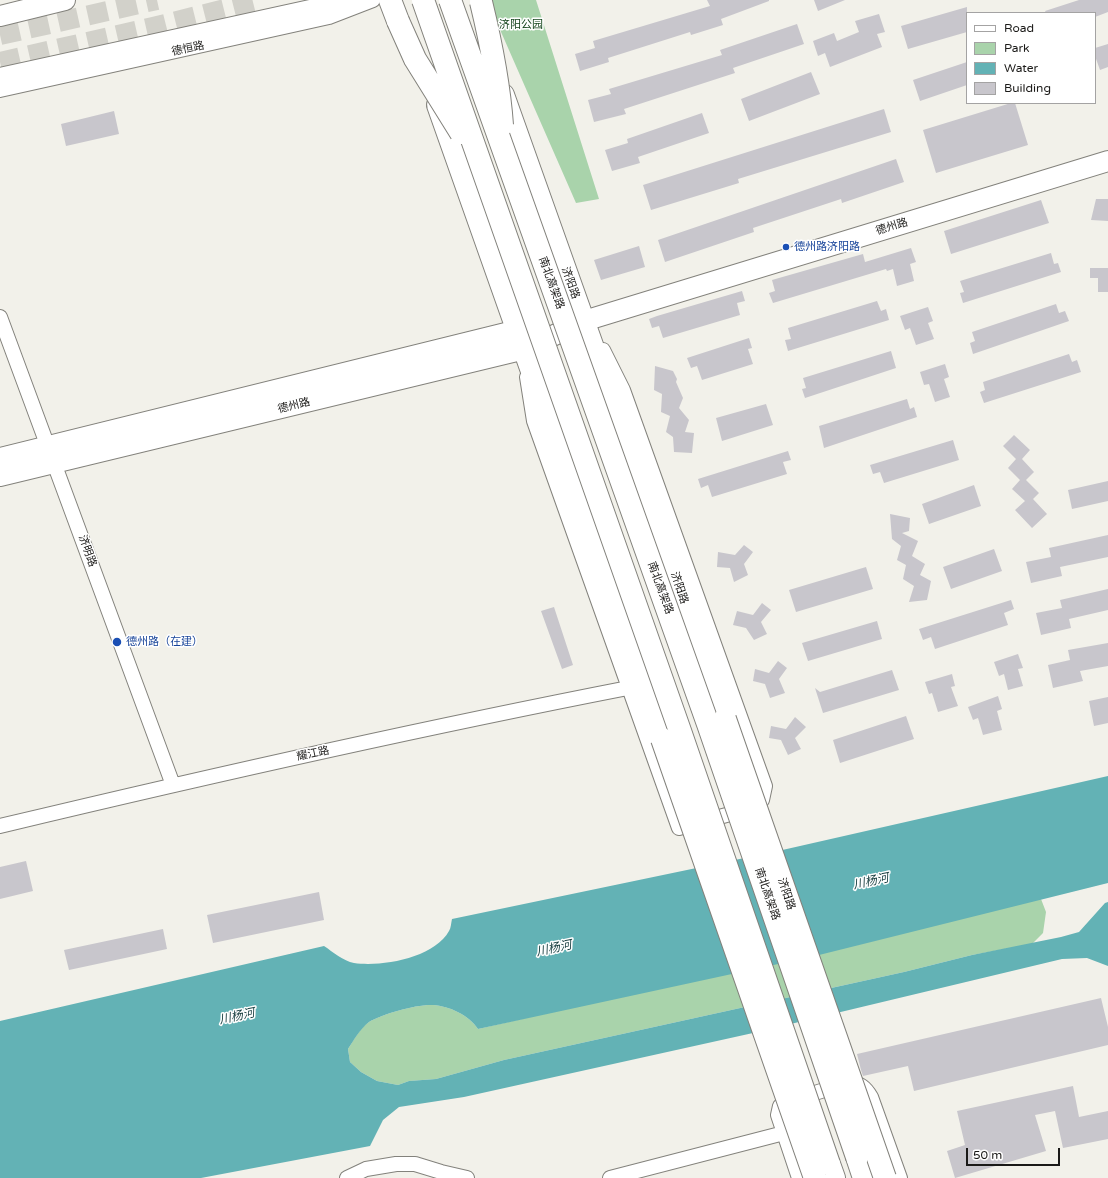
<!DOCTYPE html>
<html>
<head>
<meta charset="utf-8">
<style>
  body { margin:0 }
  #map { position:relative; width:1108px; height:1178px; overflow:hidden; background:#f2f1ea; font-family:"Varela Round",sans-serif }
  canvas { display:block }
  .legend { position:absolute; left:966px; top:12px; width:130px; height:92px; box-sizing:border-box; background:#fff; border:1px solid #a4a3a3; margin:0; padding:5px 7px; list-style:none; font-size:12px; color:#1b1a18 }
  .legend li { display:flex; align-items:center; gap:8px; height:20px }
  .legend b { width:20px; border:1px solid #a4a3a3 }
  .scale { position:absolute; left:966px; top:1148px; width:94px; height:18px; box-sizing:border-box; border:2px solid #1b1a18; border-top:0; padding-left:5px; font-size:12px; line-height:14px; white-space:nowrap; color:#1b1a18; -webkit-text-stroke:3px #fff; paint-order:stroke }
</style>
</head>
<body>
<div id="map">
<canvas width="1108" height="1178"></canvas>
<ul class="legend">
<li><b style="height:5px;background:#fff"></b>Road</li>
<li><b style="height:11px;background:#a9d3ab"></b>Park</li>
<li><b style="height:11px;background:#63b2b5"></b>Water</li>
<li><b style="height:11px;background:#c8c6cc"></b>Building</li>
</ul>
<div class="scale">50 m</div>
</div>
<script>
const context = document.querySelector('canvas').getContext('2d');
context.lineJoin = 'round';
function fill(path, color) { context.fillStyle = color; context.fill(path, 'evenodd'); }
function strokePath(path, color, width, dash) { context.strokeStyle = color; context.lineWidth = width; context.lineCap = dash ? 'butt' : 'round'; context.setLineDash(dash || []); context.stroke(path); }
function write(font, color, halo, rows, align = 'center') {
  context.font = font + ' "Varela Round","Noto Sans SC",sans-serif'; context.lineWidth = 3; context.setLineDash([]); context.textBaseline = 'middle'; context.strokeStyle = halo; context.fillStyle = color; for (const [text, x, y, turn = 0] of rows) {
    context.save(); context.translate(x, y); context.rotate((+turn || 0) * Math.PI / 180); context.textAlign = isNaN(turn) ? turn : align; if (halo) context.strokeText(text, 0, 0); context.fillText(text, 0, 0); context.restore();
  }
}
fill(new Path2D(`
  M489,0H536L599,199L576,203L498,25Z
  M1041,899L1046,912L1043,933L1032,944L972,955L904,972L504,1060L436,1079L409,1081L398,1085L377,1081L361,1072L350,1062L348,1049C354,1040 360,1028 369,1022C382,1014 417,1004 433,1005C449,1006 469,1015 478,1029Z`), '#a9d3ab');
fill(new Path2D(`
  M1108,776V883L815,956L478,1029C469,1015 449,1006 433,1005C417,1004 382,1014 369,1022C360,1029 354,1040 348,1049L350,1062L361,1072L377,1081L398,1085L409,1081L436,1079L504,1060L904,972L972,955L1061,937L1079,932L1105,903L1108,902V966L1087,958L1062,959L753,1033L464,1097L399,1107L383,1120L370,1146L201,1178H0V1021L324,946C333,952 343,961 354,963C382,967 434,958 449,931C451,928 451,923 452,919L778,851Z`), '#63b2b5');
fill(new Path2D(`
  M707,0H769V1L721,19L723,25L691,35L690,32L608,58L609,62L580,71L575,54L595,48L593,41L710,6Z
  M814,0H845L818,11Z
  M1079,0H1108V12L1095,17V13H1046L1045,11Z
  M967,7V32L908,49L901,26Z
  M879,14L885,32L877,34L882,47L830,67L825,53L818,56L813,41L834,33L837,41L859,32L855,21Z
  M797,24L804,44L733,68L735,73L624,109L626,114L594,122L588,100L611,94L609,89L722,55L720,50Z
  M1108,44V67L1100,70L1095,56V48Z
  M967,62V85L920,101L913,80Z
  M811,72L820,94L749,121L741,99Z
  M1011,103H1015L1028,145L936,173L923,130Z
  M884,109L891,132L738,179L739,183L651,210L643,185Z
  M114,111L119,134L66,146L61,124Z
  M702,113L709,133L638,157L640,163L612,171L605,150L628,143L627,139Z
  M896,159L904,182L842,203L841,199L753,228L754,232L665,262L658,240Z
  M1096,199H1108V221L1091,220Z
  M1041,200L1049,223L951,254L944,231Z
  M639,246L645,267L601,280L594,260Z
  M911,248L916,262L910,264L914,281L897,286L893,269L887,271L886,269L773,303L769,293L775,291L772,280L863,254L865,262Z
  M1051,253L1054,264L1058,263L1061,272L963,303L960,293L964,292L960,281Z
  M1090,268H1108V292H1098V278H1090Z
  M742,291L745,301L737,303L740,315L663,338L659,326L652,328L649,319L657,316Z
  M877,301L881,311L886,309L889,320L788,351L785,340L791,339L788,328Z
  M1056,304L1059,313L1065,311L1069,321L973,354L970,343L975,341L972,332Z
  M928,307L933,321L928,323L934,339L916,345L910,328L905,330L900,316Z
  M749,338L752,348L748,349L753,364L702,380L697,366L691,368L687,358Z
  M891,351L896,368L805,398L802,389L806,388L803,378Z
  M1069,354L1072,362L1077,360L1081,372L984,403L980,392L985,390L983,382Z
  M945,364L949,377L944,379L950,397L935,402L929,384L924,385L920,372Z
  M655,366L673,371L677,379L676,382L683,398L679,408L689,420L685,432L694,433L692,453L674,452L673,437L666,432L670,416L661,412L662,394L654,390Z
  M907,399L910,409L914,407L917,417L824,448L819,426Z
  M766,404L773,425L722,441L716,418Z
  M1014,435L1030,450L1022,459L1034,472L1026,480L1039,493L1033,499L1047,514L1032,528L1015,510L1025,501L1012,489L1020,480L1008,468L1016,459L1003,446Z
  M953,440L959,460L884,483L880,472L873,474L870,465Z
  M788,451L791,460L783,462L787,474L712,497L708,485L701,488L698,479Z
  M1108,481V501L1072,509L1068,490Z
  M974,485L981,506L929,524L922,504Z
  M890,514L910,518L909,531L902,533L918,541L912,556L925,564L920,575L931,581L927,600L909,602L914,586L903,579L906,565L897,560L901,546L892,539Z
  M1108,535V557L1060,567L1062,576L1031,583L1026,562L1051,557L1049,548Z
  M744,545L753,552L744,564L748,575L734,582L730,568L717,567L718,552L735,555Z
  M994,549L1002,571L951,589L943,567Z
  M866,567L873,589L796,612L789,590Z
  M1108,589V610L1069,619L1071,628L1041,635L1036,613L1062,608L1060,600Z
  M1011,600L1014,609L1004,613L1008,625L935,649L931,637L923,640L919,629Z
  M762,603L771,610L761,622L767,634L754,640L746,628L733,625L737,611L753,615Z
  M554,607L573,665L562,669L541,611Z
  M877,621L882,639L808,661L802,643Z
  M1108,643V666L1080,671L1083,681L1053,688L1048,665L1070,660L1068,650Z
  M1018,654L1023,668L1018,669L1023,686L1008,690L1004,674L999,676L994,662Z
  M778,661L787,668L779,679L785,693L770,698L765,684L753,681L755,669L769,673Z
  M892,670L899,690L823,713L815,688L820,692Z
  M952,674L955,686L951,687L958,706L938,712L932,693L929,694L925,682Z
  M998,696L1002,709L997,711L1002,730L983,735L978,718L973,720L968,707Z
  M1108,697V723L1094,726L1089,701Z
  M906,716L914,739L840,763L833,740Z
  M795,717L806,727L795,738L801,749L788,755L781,740L769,738L771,726L786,729Z
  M26,861L33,891L0,899V867Z
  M319,892L324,920L213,943L207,915Z
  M163,929L167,949L69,970L64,950Z
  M1101,998L1108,1027V1045L914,1091L908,1066L863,1076L861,1070L857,1054Z
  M1073,1086L1079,1117L1108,1111V1139L1063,1148L1055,1111L1035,1115L1046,1151L955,1178L947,1151L965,1145L957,1111Z`), '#c8c6cc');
strokePath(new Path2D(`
  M0,35L157,0
  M0,62L153,27L261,0`), '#d2d1ca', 20, [20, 10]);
const street = new Path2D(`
  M0,90L329,17L373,0
  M0,317L173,785
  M527,377L534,421L679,828L752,808L762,800L765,786L623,390L603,350
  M0,826C209,776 418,729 628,688
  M347,1178L366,1169L396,1164H415L441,1172L467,1178
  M610,1178L784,1133
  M799,1178L778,1115L780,1106L787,1102L849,1082C861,1084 865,1087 871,1097L900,1178`);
const secondary = new Path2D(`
  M0,16L65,0
  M0,78L356,0
  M0,458L518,330L534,328
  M0,476L525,349L584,321L1108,161`);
const primary = new Path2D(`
  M503,95L725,719
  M438,105L662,739`);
const highway = new Path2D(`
  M390,0L398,21
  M857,1157L864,1178
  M829,1164L834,1178`);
strokePath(street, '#83827c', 16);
strokePath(secondary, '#83827c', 22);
strokePath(primary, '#83827c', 24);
strokePath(highway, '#83827c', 24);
strokePath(street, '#fff', 14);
strokePath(secondary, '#fff', 20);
strokePath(primary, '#fff', 22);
strokePath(highway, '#fff', 22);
const primaryBridge = new Path2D(`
  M725,719L885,1178
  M662,739L815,1178`);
const highwayBridge = new Path2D(`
  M423,0L680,731L829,1164
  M450,0L708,724L857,1157
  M481,2C491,43 499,83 502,125
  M398,21L415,59L461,133`);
strokePath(primaryBridge, '#83827c', 24, []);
strokePath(highwayBridge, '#83827c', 24, []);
strokePath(primaryBridge, '#fff', 22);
strokePath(highwayBridge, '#fff', 22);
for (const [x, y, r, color] of [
  [786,247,4,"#1a4fb4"],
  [117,642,5,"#1a4fb4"]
]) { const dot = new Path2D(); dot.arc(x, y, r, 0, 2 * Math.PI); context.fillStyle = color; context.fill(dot); strokePath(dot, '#fff', 1.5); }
write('11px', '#13441b', '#fff', [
  ["济阳公园",521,25]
]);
write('11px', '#1b1a18', '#fff', [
  ["德恒路",188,49,-12],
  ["德州路",892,227,-17],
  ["南北高架路",551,283,70],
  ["济阳路",570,283,70],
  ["德州路",294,406,-14],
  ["济明路",87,551,70],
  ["南北高架路",660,588,70],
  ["济阳路",679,588,71],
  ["耀江路",313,754,-12],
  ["南北高架路",767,894,71],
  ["济阳路",786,894,71]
]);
write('11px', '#164399', '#fff', [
  ["德州路济阳路",794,247],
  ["德州路（在建）",126,642]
], 'left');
write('italic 12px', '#143b3d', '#fff', [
  ["川杨河",871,882,-12],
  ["川杨河",554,949,-12],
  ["川杨河",237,1017,-12]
]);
</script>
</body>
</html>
